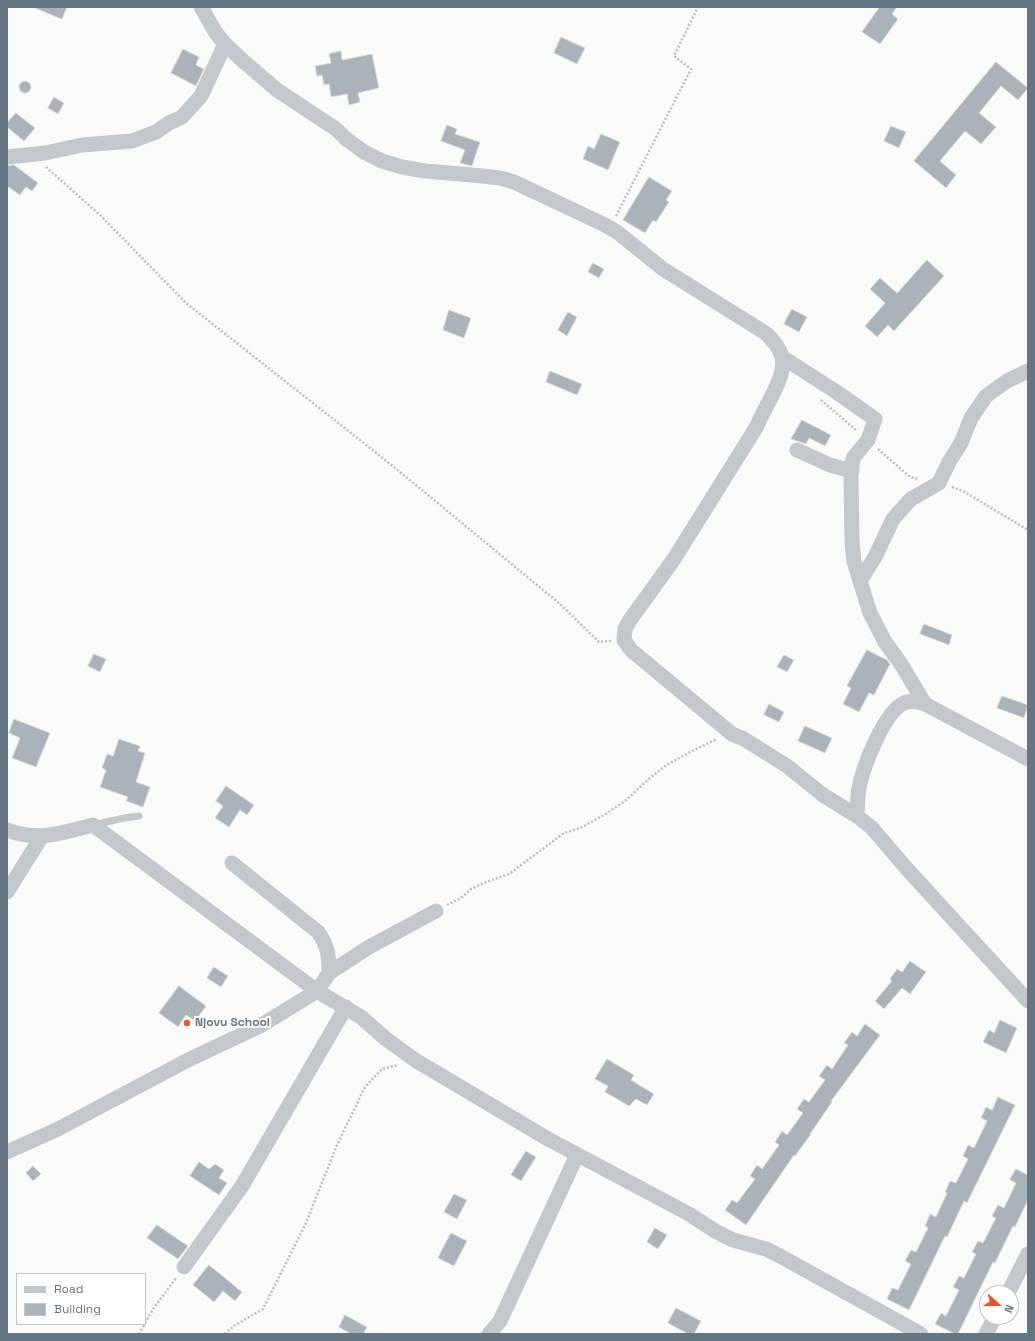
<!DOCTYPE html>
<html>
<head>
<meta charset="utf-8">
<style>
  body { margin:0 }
  #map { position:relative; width:1035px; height:1341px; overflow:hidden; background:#fafaf8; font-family:"Space Grotesk",sans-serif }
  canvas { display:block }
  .frame { position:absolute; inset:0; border:8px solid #657683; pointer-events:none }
  .legend { position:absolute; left:16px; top:1273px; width:130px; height:52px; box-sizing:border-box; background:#fff; border:1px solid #c1c8cd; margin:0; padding:5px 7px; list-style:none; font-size:12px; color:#657683 }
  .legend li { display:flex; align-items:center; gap:8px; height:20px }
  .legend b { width:20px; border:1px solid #c1c8cd }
  .north { position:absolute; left:979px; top:1285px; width:40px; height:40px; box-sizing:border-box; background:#fff; border:1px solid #c1c8cd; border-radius:50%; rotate:111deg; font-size:11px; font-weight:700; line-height:16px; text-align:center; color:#657683 }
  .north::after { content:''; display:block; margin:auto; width:14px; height:18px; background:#e4572e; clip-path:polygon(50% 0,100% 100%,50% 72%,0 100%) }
</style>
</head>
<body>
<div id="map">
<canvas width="1035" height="1341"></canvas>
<div class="frame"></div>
<ul class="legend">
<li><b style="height:5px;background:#c3c8cc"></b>Road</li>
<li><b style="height:11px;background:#aab3b9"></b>Building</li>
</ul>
<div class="north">N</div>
</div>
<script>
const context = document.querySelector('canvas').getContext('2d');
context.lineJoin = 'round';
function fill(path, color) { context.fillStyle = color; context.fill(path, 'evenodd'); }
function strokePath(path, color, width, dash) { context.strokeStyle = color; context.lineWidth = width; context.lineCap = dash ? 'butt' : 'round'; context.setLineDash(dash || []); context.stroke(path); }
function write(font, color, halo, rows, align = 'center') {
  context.font = font + ' "Space Grotesk",sans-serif'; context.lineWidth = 4; context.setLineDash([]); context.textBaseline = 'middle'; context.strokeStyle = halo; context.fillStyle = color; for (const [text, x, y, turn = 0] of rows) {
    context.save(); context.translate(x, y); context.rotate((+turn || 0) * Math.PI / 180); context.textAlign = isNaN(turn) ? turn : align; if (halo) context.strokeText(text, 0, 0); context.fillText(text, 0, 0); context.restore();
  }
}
const building = new Path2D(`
  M33,7H67L62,19Z
  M880,7H897L892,14L898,19L880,44L862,32Z
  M561,37L585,48L577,64L554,53Z
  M183,49L199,57L196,65L204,69L196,86L171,73Z
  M341,51L342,60L372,54L379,88L358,93L360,102L349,105L347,94L331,97L329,84L324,85L322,75L317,76L315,66L331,63L329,54Z
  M996,62L1028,88L1018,100L1001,86L979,113L996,127L981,144L965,131L940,161L956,175L946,188L914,161Z
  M19 87a6 6 0 1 1 12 0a6 6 0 1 1-12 0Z
  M54,97L64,103L58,114L48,108Z
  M16,113L35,128L24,141L7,127V123Z
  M447,125L457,129L455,134L480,142L472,166L460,163L465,150L441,141Z
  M891,126L906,132L899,148L884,141Z
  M601,134L620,142L608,170L583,159L588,146L594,149Z
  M14,165L38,183L32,191L26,187L20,195L7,186V166Z
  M649,177L672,191L666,200L669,202L656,222L653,220L645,233L623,220Z
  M927,260L944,276L894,331L888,325L877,337L865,326L885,303L870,289L880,278L897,293Z
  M593,263L604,269L599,278L588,272Z
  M792,309L807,317L799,332L784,324Z
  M449,310L471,318L464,338L443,330Z
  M568,312L577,317L567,336L558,330Z
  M550,371L582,384L577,395L546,382Z
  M802,420L831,435L825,446L809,438L806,444L791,439Z
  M924,624L952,635L949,645L920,634Z
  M867,650L887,660L890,664L874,695L869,693L859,712L843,704L851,688L847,686Z
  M94,654L106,659L100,672L88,666Z
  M784,655L794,660L787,672L777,667Z
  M1002,696L1028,705L1024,718L997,708Z
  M769,704L784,712L779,722L764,715Z
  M14,719L50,733L36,767L12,758L20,738L9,733Z
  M805,726L832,738L825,753L798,741Z
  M119,739L140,746L138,751L145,753L136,782L150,787L143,807L126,801L128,797L100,787L106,770L102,768L107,754L113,756Z
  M226,786L254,805L247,815L240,810L229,827L215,818L223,806L216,801Z
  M910,961L926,972L910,994L902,988L884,1009L875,1001L892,981L890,979L897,969L902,972Z
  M214,967L228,976L221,987L207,978Z
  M179,986L206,1006L195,1021L186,1015L178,1027L159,1013Z
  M1000,1020L1017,1028L1006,1053L983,1042L989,1030L994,1033Z
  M865,1024L880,1035L831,1101L832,1102L810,1134H811L795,1156L794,1155L746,1225L725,1210L732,1200L737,1203L755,1179L750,1176L757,1165L762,1169L779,1145L775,1142L782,1131L787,1135L803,1113L797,1109L804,1099L809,1102L825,1080L819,1076L827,1065L832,1069L848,1045L844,1043L852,1032L857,1036Z
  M607,1059L634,1075L631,1080L654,1094L647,1105L636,1099L629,1106L605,1092L608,1086L595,1079Z
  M998,1097L1015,1105L967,1203L964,1201L947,1237L945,1236L909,1310L887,1299L892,1288L898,1290L911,1264L905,1261L911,1250L916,1252L928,1228L925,1226L930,1214L936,1217L947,1193L945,1192L950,1181L956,1183L968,1159L963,1156L968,1145L974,1148L987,1121L981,1118L986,1107L992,1110Z
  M526,1151L536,1157L521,1181L511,1175Z
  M199,1162L209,1169L215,1164L224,1170L219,1178L227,1183L219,1195L190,1176Z
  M33,1166L41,1174L33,1181L26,1173Z
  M1016,1169L1028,1175V1200L1015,1227L1013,1226L995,1263L993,1262L958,1334H955L935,1324L941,1313L946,1316L959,1290L953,1287L959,1276L964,1278L976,1254L972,1252L978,1241L983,1243L996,1218L992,1216L998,1205L1004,1208L1016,1183L1010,1180Z
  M454,1194L467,1200L457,1219L444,1212Z
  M157,1225L188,1246L178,1259L147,1238Z
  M655,1228L667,1235L658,1249L647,1242Z
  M451,1233L467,1241L454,1266L438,1258Z
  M209,1265L242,1292L235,1301L223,1291L214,1302L193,1285Z
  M676,1308L701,1321L694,1334H688L668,1323Z
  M345,1315L367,1327L363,1334H351L339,1327Z`);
fill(building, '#aab3b9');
strokePath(building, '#dcdcda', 1);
strokePath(new Path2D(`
  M46,167L101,216L186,303L394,467L560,604L599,642L612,641
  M616,216L691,69L674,56L698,7
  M821,400L856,430
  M878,449L910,477L919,479
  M952,487L963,491L1028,530
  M447,905L461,898L471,889L486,882L509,874L564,833L580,828L604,815L625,801L651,777L665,766L690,752L717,739
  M145,1323L153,1309L176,1278
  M139,1334L145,1324
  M225,1334L234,1326L263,1309L306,1223L337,1145L365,1087L382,1069L398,1065`), '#bbbfc2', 2.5, [2, 2]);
strokePath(new Path2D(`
  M93,825L124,818L139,816`), '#c3c8cc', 7);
strokePath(new Path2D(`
  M201,7L216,33L225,44L242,60L277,90L336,129L345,138L364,152L382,161L402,167L425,171L483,176L500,178L514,182L603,224L617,232L663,269L767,334C773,341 780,348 782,357C787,377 764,407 757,426L674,559L630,620L625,629L624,640L631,650L732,734L744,739L787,766L823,795L857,816L872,828L907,869L1028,1001
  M7,157L45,153L82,145L132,141L156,132L169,123L182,117L201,96L225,44
  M782,357L835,391L875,419L868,440L853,458L851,477L852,542L854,561L860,581
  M797,450L830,465L852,471
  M925,704L901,664L885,642L870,613L860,581L875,557L893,519L911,499L939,483L949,462L961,443L971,418L986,396L1007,381L1028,371
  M857,816C858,807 857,797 859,788C863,767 884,712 904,703C911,700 919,702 925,704L1028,759
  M7,830C39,842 62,833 93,825L317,991L361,1017L386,1039L415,1060L548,1139L689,1214L715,1231L733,1240L766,1249L780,1256L921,1334
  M232,863L318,932C328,946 329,956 329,973
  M7,892L42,836
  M7,1152L58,1129L188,1060L260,1026L317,991L329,973L369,947L436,911
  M184,1267L242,1186L346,1007
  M1008,1293L1028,1254
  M489,1334L500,1321L577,1155
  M986,1334L995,1317`), '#c3c8cc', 15);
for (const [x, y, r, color] of [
  [187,1023,4,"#e4572e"]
]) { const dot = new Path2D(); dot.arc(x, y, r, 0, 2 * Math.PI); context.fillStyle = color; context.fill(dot); strokePath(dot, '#fff', 1.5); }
write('bold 12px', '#657683', '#fff', [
  ["Njovu School",195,1023]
], 'left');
</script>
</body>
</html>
